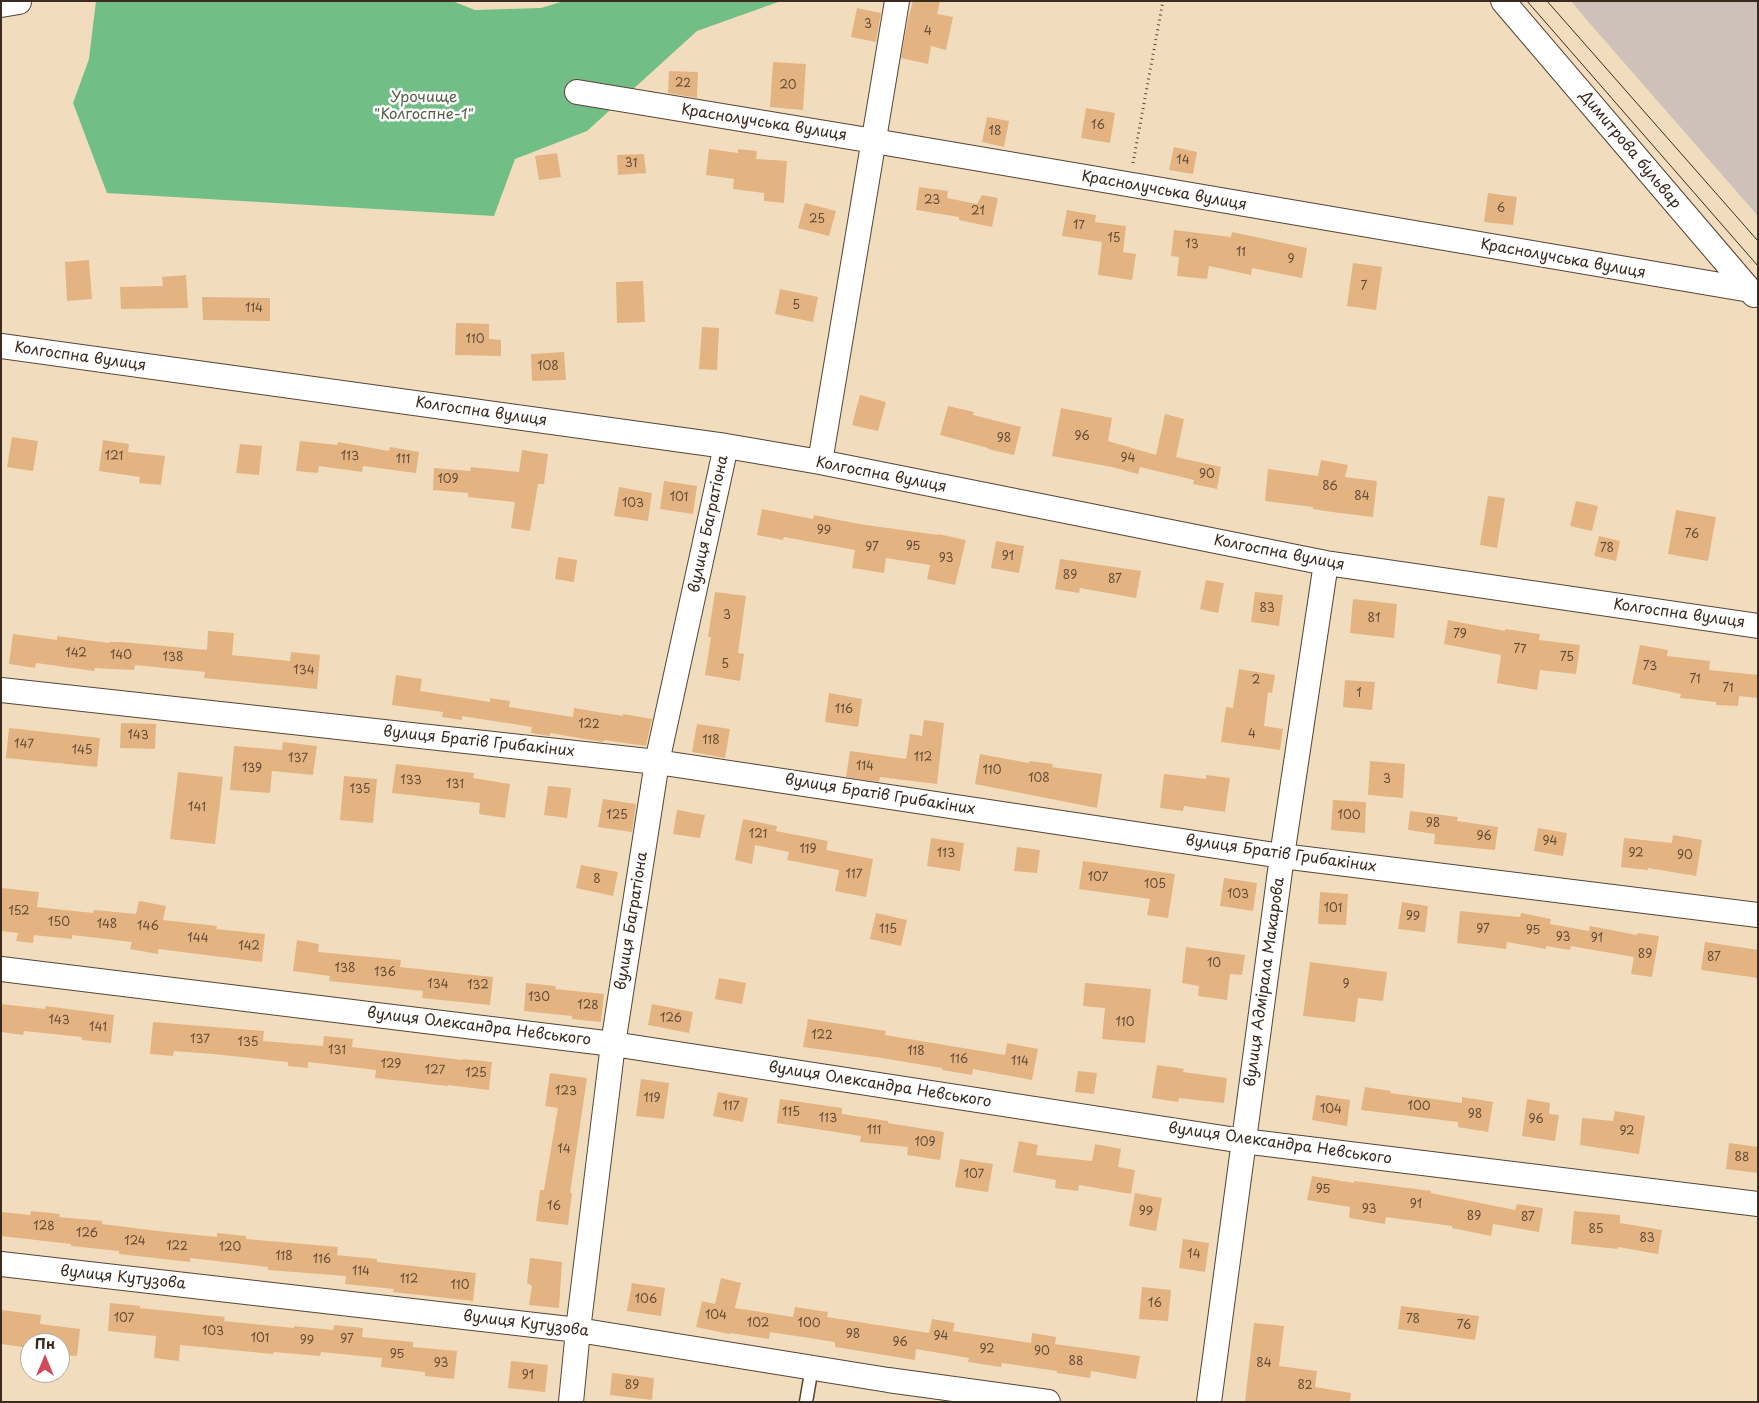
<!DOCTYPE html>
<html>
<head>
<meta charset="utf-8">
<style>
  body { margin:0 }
  #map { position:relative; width:1759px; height:1403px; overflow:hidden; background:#f1ddbd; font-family:"Playpen Sans",sans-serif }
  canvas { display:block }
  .frame { position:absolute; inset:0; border:2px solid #3b2a1e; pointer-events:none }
  .north { position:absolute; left:20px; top:1333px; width:50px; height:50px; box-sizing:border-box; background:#fff; border:1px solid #b1aaa5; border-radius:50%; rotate:0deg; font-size:14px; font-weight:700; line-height:20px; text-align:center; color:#3b2a1e }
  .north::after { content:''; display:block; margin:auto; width:18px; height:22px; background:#d1495b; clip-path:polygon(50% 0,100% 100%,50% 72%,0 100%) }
</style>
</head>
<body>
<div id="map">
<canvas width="1759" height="1403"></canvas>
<div class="frame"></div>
<div class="north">Пн</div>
</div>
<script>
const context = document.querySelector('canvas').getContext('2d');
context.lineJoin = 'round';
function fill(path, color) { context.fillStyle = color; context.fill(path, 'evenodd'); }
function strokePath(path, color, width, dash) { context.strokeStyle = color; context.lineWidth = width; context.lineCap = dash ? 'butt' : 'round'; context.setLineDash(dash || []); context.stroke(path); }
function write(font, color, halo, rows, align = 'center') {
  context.font = font + ' "Playpen Sans",sans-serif'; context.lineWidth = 5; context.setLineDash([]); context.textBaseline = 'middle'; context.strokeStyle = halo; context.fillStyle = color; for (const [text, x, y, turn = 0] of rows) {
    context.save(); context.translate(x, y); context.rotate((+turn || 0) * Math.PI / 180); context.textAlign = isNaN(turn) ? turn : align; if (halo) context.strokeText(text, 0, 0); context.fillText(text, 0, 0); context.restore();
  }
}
fill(new Path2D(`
  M1571,1H1758V216L1592,26Z`), '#cec1ba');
fill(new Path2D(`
  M96,1H452L475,10L541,8L564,1H781L697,31L587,131L515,159L494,216L107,193L73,103L89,59Z`), '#72be87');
fill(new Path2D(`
  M913,1H940L937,14L953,17L946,50L931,46L928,64L901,58L908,19Z
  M857,8L881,13L876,42L851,37Z
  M773,62L806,64L803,110L770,107Z
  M669,71L698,72L697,98L668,93Z
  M1086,108L1115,113L1110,143L1081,138Z
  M987,117L1009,121L1004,147L982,142Z
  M1174,147L1197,152L1193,174L1169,170Z
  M709,149L738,153V149L757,151L756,159L787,161L784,203L764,201V193L733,189L734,179L706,175Z
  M557,153L561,177L539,180L535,156Z
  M644,154L646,173L618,175L617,155Z
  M919,187L948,191L947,198L977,204L982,195L998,198L992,227L959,220V217L916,210Z
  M1488,193L1517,197L1513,225L1484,222Z
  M805,203L836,211L829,236L798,228Z
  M1067,210L1096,215L1095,222L1126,226L1123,252L1136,254L1132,280L1098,275L1102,242L1062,236Z
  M1174,230L1231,237L1232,232L1307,248L1302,278L1252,268L1251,275L1209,266L1207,279L1177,276L1179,257L1171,256Z
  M89,260L92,299L67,301L65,262Z
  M1353,263L1382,267L1376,310L1347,306Z
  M186,275L188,308L121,309L120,287L163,286L162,277Z
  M643,281L645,322L617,323L616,282Z
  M780,289L818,297L813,322L775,314Z
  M202,297L270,298V321L203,320Z
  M456,323L489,324V339L501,340V356L455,355Z
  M702,327L719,328L717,370L699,369Z
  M564,352L566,380L532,381L531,354Z
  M860,395L886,402L878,431L852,425Z
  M948,406L974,412L973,415L1021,427L1014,455L988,449V448L940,435Z
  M1061,408L1112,418L1108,441L1156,455L1165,414L1184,419L1176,457L1221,467L1217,489L1193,484L1194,480L1140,467L1138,474L1112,467L1052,456Z
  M12,437L38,441L33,471L7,467Z
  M103,440L129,444L128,452L165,456L161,485L139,483L140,477L99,471Z
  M300,441L337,445L338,442L389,451L390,447L419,452L416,473L363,466L362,472L319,466L318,473L296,471Z
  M240,444L262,446L259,475L236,473Z
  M522,450L548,454L544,484H538L530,531L511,528L515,502L468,497V493L433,490L434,468L470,471L471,467L519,472Z
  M1321,460L1348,465L1345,477L1377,481L1373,517L1332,512L1313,509V507L1265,501L1268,469L1318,476Z
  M664,481L697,486L693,514L660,509Z
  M619,487L652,493L648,521L614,516Z
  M1488,496L1505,498L1497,548L1480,545Z
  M1576,501L1598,506L1592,531L1570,526Z
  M762,509L813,519L814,515L859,524L938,535V534L966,540L955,585L927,579L930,565L886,558L884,573L852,568L855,550L784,537L783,540L757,535Z
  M1676,510L1716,517L1708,561L1668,554Z
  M1599,536L1620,541L1616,561L1594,556Z
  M996,541L1024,546L1019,573L991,568Z
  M558,557L577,560L574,582L555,579Z
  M1060,559L1141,571L1136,598L1080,588L1079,593L1055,589Z
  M1206,580L1224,583L1218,613L1200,609Z
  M715,592L746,596L738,653L744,654L740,681L705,675L711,637H708Z
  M1255,592L1283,595L1279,626L1251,622Z
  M1353,599L1397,604L1394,638L1350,633Z
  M1448,620L1505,631V629L1540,634L1539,640L1580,645L1576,674L1540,670L1537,690L1497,683L1501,655L1444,644Z
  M208,631L234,633L232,655L290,661L291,652L320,655L317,689L204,678L205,672L135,665L134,670L95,668L94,671L36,663L35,668L9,664L13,634L57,640V636L109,643V642H122L207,650Z
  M1640,645L1668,650L1667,656L1710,661L1709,670L1758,675V698L1739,696L1738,706L1716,705V702L1680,698L1681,694L1632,684Z
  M1239,669L1275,675L1272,693L1268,692L1264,726L1283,729L1280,750L1221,742L1226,707L1233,708Z
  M396,675L422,679L420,691L490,702V698L510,701L509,707L573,717L574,708L623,716V714L652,719L646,746L604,740L603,742L550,733V736L531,733L532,727L462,716V720L442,717L443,712L392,705Z
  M1345,680L1375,682L1372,710L1343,707Z
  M829,693L862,699L858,727L825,722Z
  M924,720L944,723L937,784L880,777L879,782L846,777L850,751L906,759L910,734L922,736Z
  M121,723L156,724L155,749L120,748Z
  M697,724L730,729L725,758L692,752Z
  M9,728L100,738L97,767L6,758Z
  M283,742L317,746L313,775L272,771L270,793L230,790L234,746L282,750Z
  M980,754L1029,763V761L1053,764L1052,767L1102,774L1097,808L975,784Z
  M1370,761L1405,764L1403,798L1368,795Z
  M396,764L474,773L473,778L510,784L505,818L479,814L480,803L392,793Z
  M178,772L223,777L215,844L170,839Z
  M1164,774L1206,779V775L1230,778L1225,812L1184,806L1183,811L1160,808Z
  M344,776L377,779L373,823L340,820Z
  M548,786L571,788L567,818L544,815Z
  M603,799L636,804L632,832L598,827Z
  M1333,800L1366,802L1365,833L1331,830Z
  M677,810L705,815L700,838L673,834Z
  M1410,811L1458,817L1457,821L1498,827L1495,850L1434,844L1435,834L1408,830Z
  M743,819L777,826L776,831L828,841L826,850L873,859L866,897L835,891L839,870L787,860L789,852L755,845L752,864L735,860Z
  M1538,828L1567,833L1563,856L1534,851Z
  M1673,835L1702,840L1696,876L1648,868V870L1621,867L1624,838L1672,843Z
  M931,838L964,843L960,871L927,866Z
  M1017,847L1040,850L1037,873L1014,871Z
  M1083,861L1175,874L1168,918L1147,915L1150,899L1079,889Z
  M581,865L618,872L613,896L576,888Z
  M1224,878L1257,883L1253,911L1220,906Z
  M1,888L39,892L37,907L93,913L94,910L136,914L139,901L166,906L163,920L217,926L216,929L265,934L262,962L158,949V954L130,949L132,942L72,935V939L34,935L33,943L16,941L18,933L1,931Z
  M1320,892L1348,894L1346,925L1318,924Z
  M1402,902L1428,906L1425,932L1398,929Z
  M1460,911L1520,917L1521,913L1551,919L1550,924L1589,931L1590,926L1637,935V933L1659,936L1652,977L1631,974L1634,957L1571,946L1570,950L1546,946V949L1507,942L1506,949L1457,943Z
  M876,913L907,920L901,946L870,939Z
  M297,940L319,944L318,952L401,960L400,967L493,977L490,1005L422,998L423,991L329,981L330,976L293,971Z
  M1705,942L1758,950V978L1701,970Z
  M1186,947L1245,955L1242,975L1230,974L1227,1000L1198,996L1199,986L1182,983Z
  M1310,962L1387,972L1383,1001L1358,998L1355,1022L1303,1016Z
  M719,978L746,983L742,1004L715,999Z
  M526,983L556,986L555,989L604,994L601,1022L572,1019V1016L524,1011Z
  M1085,983L1151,989L1145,1043L1102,1039L1105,1008L1083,1006Z
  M1,1004L45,1009L46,1006L114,1015L111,1043L82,1040V1037L24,1031L23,1035L1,1032Z
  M652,1004L693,1012L689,1033L648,1025Z
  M808,1019L886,1031L885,1035L1005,1055L1007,1043L1038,1049L1032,1080L973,1069L972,1075L942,1070V1068L882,1058L803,1047Z
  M153,1022L264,1031L263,1041L323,1046L324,1036L353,1039L352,1047L463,1060V1059L492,1062L489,1090L448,1085V1086L375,1078L376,1070L308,1062V1068L288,1066V1062L213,1054L174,1051L173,1056L150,1054Z
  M1157,1065L1184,1069L1183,1072L1227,1078L1224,1103L1179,1098L1178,1102L1152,1098Z
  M1078,1071L1097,1073L1094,1094L1075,1092Z
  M550,1073L587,1078L570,1193H572L568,1225L536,1221L540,1190H544L558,1108L545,1106Z
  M641,1079L669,1083L664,1119L636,1116Z
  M1365,1087L1391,1091L1390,1093L1462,1103V1097L1493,1102L1488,1132L1458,1127V1122L1361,1110Z
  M718,1092L748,1098L743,1122L713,1116Z
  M1316,1095L1350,1100L1347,1126L1312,1120Z
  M780,1099L842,1108V1114L888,1121V1123L944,1132L940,1160L907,1155L908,1147L860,1142L861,1136L777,1123Z
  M1527,1099L1550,1103L1549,1114L1559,1115L1555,1141L1522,1136Z
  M1615,1111L1645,1116L1639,1154L1580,1145L1582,1118L1613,1121Z
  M1019,1141L1038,1145L1036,1155L1092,1161L1095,1144L1121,1149L1118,1167L1135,1170L1131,1194L1079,1185L1078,1191L1055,1188L1056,1180L1013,1172Z
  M1729,1143L1758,1147V1173L1726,1169Z
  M960,1159L993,1164L988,1192L955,1187Z
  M1312,1176L1354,1183V1181L1431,1191V1193L1515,1210L1517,1204L1543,1208L1539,1232L1493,1224L1491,1236L1452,1228V1226L1386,1217L1385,1224L1349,1218L1350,1207L1307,1200Z
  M1135,1193L1162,1198L1156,1231L1129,1226Z
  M31,1211L60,1214L59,1217L102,1221V1224L166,1232L217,1237V1233L246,1236V1239L338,1247L337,1255L377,1259V1262L476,1273L473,1301L393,1292L394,1289L345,1284L346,1276L268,1270V1267L190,1258V1262L119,1254V1251L71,1246V1244L1,1236V1212L30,1215Z
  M1574,1211L1620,1215V1223L1662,1230L1658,1254L1618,1247L1617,1249L1571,1244Z
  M1183,1239L1209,1243L1205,1272L1179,1268Z
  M530,1258L562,1262L559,1308L529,1305L532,1286L527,1283Z
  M721,1278L741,1283L735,1308L793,1317L795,1307L828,1312L827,1317L929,1333L932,1319L955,1323L953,1331L1031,1343L1032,1333L1056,1337L1055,1344L1140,1356L1136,1379L1091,1371L1090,1378L1057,1373V1371L1002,1363L1001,1367L968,1362L969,1358L916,1349L915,1360L835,1347V1342L770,1332L769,1339L730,1333L729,1334L696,1327L702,1301L715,1304Z
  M632,1283L665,1288L661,1316L627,1311Z
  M1142,1287L1171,1290L1168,1321L1139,1319Z
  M110,1303L140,1306V1308L225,1317L224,1321L294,1328V1326L333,1330L334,1325L363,1328L362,1337L413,1342V1347L457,1351L454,1379L425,1376V1372L381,1367L382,1358L321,1352L320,1356L274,1352L273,1354L180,1345L179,1361L154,1358L156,1336L108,1331Z
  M1401,1306L1479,1316L1475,1340L1398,1329Z
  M1,1310L41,1315L40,1324L80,1329L77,1356L60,1355V1343H30V1348L1,1344Z
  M1254,1323L1284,1326L1279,1366L1317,1371L1315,1387L1351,1393L1350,1402H1245Z
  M511,1361L548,1365L545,1392L508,1388Z
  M612,1373L654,1378L652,1400L610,1395Z`), '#e3b482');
const lane = new Path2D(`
  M806,1402L812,1367`);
const street = new Path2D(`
  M1503,1L1754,295
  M1,5L19,2
  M577,92L874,141L1750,290
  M1,346L726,446L820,462L1326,563L1758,626
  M820,462L897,1
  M1,690L657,762L1282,856L1758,915
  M1,969L613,1044L1243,1141L1758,1204
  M1,1264L578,1330L888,1380L1048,1402
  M571,1402L578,1330L613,1044L657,762L726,446
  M1209,1402L1282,856L1326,563`);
strokePath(lane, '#564536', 15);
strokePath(street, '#564536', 26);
strokePath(new Path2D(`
  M1133,163L1163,1`), '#564536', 3, [1, 4]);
strokePath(lane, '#fff', 12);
strokePath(street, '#fff', 24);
strokePath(new Path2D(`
  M1527,1L1758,266
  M1547,1L1758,241`), '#3b2a1e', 1);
write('12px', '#654c37', null, [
  ["3",868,25],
  ["4",928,32],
  ["22",683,84],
  ["20",788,86],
  ["16",1098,126],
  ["18",995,132],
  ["14",1183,161],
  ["31",631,164],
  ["23",932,201],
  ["6",1501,209],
  ["21",978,212],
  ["25",817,220],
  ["17",1079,226],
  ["15",1114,239],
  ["13",1192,245],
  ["11",1241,253],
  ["9",1291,260],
  ["7",1364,287],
  ["5",796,306],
  ["114",254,309],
  ["110",475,340],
  ["108",548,367],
  ["96",1082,437],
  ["98",1004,439],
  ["121",114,457],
  ["113",350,457],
  ["94",1128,459],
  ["111",403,460],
  ["90",1207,475],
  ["109",448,480],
  ["86",1330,487],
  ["84",1362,497],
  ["101",679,498],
  ["103",633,504],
  ["99",824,531],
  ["76",1692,535],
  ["95",913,547],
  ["97",872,548],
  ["78",1607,549],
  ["91",1008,557],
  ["93",946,559],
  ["89",1070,576],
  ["87",1115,580],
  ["83",1267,609],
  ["3",727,616],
  ["81",1374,619],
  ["79",1460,635],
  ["77",1520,650],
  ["142",76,654],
  ["140",121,656],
  ["138",173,658],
  ["75",1567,658],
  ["5",725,665],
  ["73",1650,667],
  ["134",304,671],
  ["71",1695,680],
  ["2",1256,681],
  ["71",1728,689],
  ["1",1359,694],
  ["116",844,710],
  ["122",589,725],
  ["4",1252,735],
  ["143",138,736],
  ["118",711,741],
  ["147",24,745],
  ["145",82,751],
  ["112",923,758],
  ["137",298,759],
  ["114",865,767],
  ["139",252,769],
  ["110",992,771],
  ["108",1039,779],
  ["3",1387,780],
  ["133",411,781],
  ["131",455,785],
  ["135",360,790],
  ["141",197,808],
  ["125",617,816],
  ["100",1349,816],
  ["98",1433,824],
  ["121",758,835],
  ["96",1484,837],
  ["94",1550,842],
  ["119",808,850],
  ["113",946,854],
  ["92",1636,854],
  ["90",1685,856],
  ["117",854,875],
  ["107",1098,878],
  ["8",597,880],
  ["105",1155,885],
  ["103",1238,895],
  ["101",1333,909],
  ["152",19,912],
  ["99",1413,917],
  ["150",59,923],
  ["148",107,925],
  ["146",148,927],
  ["115",888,930],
  ["97",1483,930],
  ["95",1533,931],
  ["93",1563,938],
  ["144",198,939],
  ["91",1597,939],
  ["142",249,947],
  ["89",1645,955],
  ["87",1714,958],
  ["10",1214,964],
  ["138",345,969],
  ["136",385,973],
  ["134",438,985],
  ["9",1346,985],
  ["132",478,986],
  ["130",539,998],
  ["128",588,1006],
  ["126",671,1019],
  ["143",59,1021],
  ["110",1125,1023],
  ["141",98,1028],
  ["122",822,1036],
  ["137",200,1040],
  ["135",248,1043],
  ["131",337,1051],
  ["118",916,1052],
  ["116",959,1060],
  ["114",1020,1062],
  ["129",391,1065],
  ["127",435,1071],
  ["125",476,1074],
  ["123",566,1092],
  ["119",652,1099],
  ["117",731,1107],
  ["100",1419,1107],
  ["104",1331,1110],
  ["115",791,1113],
  ["98",1475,1115],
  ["113",828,1119],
  ["96",1536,1120],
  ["111",874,1131],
  ["92",1627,1132],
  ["109",925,1143],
  ["14",564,1150],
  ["88",1742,1158],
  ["107",974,1175],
  ["95",1323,1190],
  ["91",1416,1205],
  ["16",554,1207],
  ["93",1369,1210],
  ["99",1146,1212],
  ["89",1474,1217],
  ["87",1528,1218],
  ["128",44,1227],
  ["85",1596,1230],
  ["126",87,1234],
  ["83",1647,1239],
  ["124",135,1242],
  ["122",177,1247],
  ["120",230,1248],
  ["14",1194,1255],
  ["118",284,1257],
  ["116",322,1260],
  ["114",361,1272],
  ["112",409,1280],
  ["110",460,1286],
  ["106",646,1300],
  ["16",1155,1304],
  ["104",716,1316],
  ["107",124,1319],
  ["78",1413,1320],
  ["102",758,1324],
  ["100",809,1324],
  ["76",1464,1326],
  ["103",213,1332],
  ["98",853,1335],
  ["94",941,1337],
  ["101",260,1339],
  ["97",347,1340],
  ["99",307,1341],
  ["96",900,1343],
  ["92",987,1350],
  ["90",1042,1352],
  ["95",397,1355],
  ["88",1076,1362],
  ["93",441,1364],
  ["84",1264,1364],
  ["91",528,1376],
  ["89",632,1386],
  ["82",1305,1386]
]);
write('15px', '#546145', '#fff', [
  ["Урочище",424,98],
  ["\"Колгоспне-1\"",424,115]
]);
write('15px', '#3b2a1e', '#fff', [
  ["Краснолучська вулиця",764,123,9],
  ["Димитрова бульвар",1630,150,50],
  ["Краснолучська вулиця",1164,191,10],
  ["Краснолучська вулиця",1563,259,10],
  ["Колгоспна вулиця",80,357,8],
  ["Колгоспна вулиця",481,412,8],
  ["Колгоспна вулиця",881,475,11],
  ["вулиця Багратіона",709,524,-78],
  ["Колгоспна вулиця",1279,553,11],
  ["Колгоспна вулиця",1679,614,8],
  ["вулиця Братів Грибакіних",479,742,6],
  ["вулиця Братів Грибакіних",880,795,9],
  ["вулиця Братів Грибакіних",1281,854,8],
  ["вулиця Багратіона",632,921,-81],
  ["вулиця Адмірала Макарова",1265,982,-82],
  ["вулиця Олександра Невського",479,1027,7],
  ["вулиця Олександра Невського",880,1085,9],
  ["вулиця Олександра Невського",1280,1144,8],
  ["вулиця Кутузова",123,1278,6],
  ["вулиця Кутузова",526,1324,7]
]);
</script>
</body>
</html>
